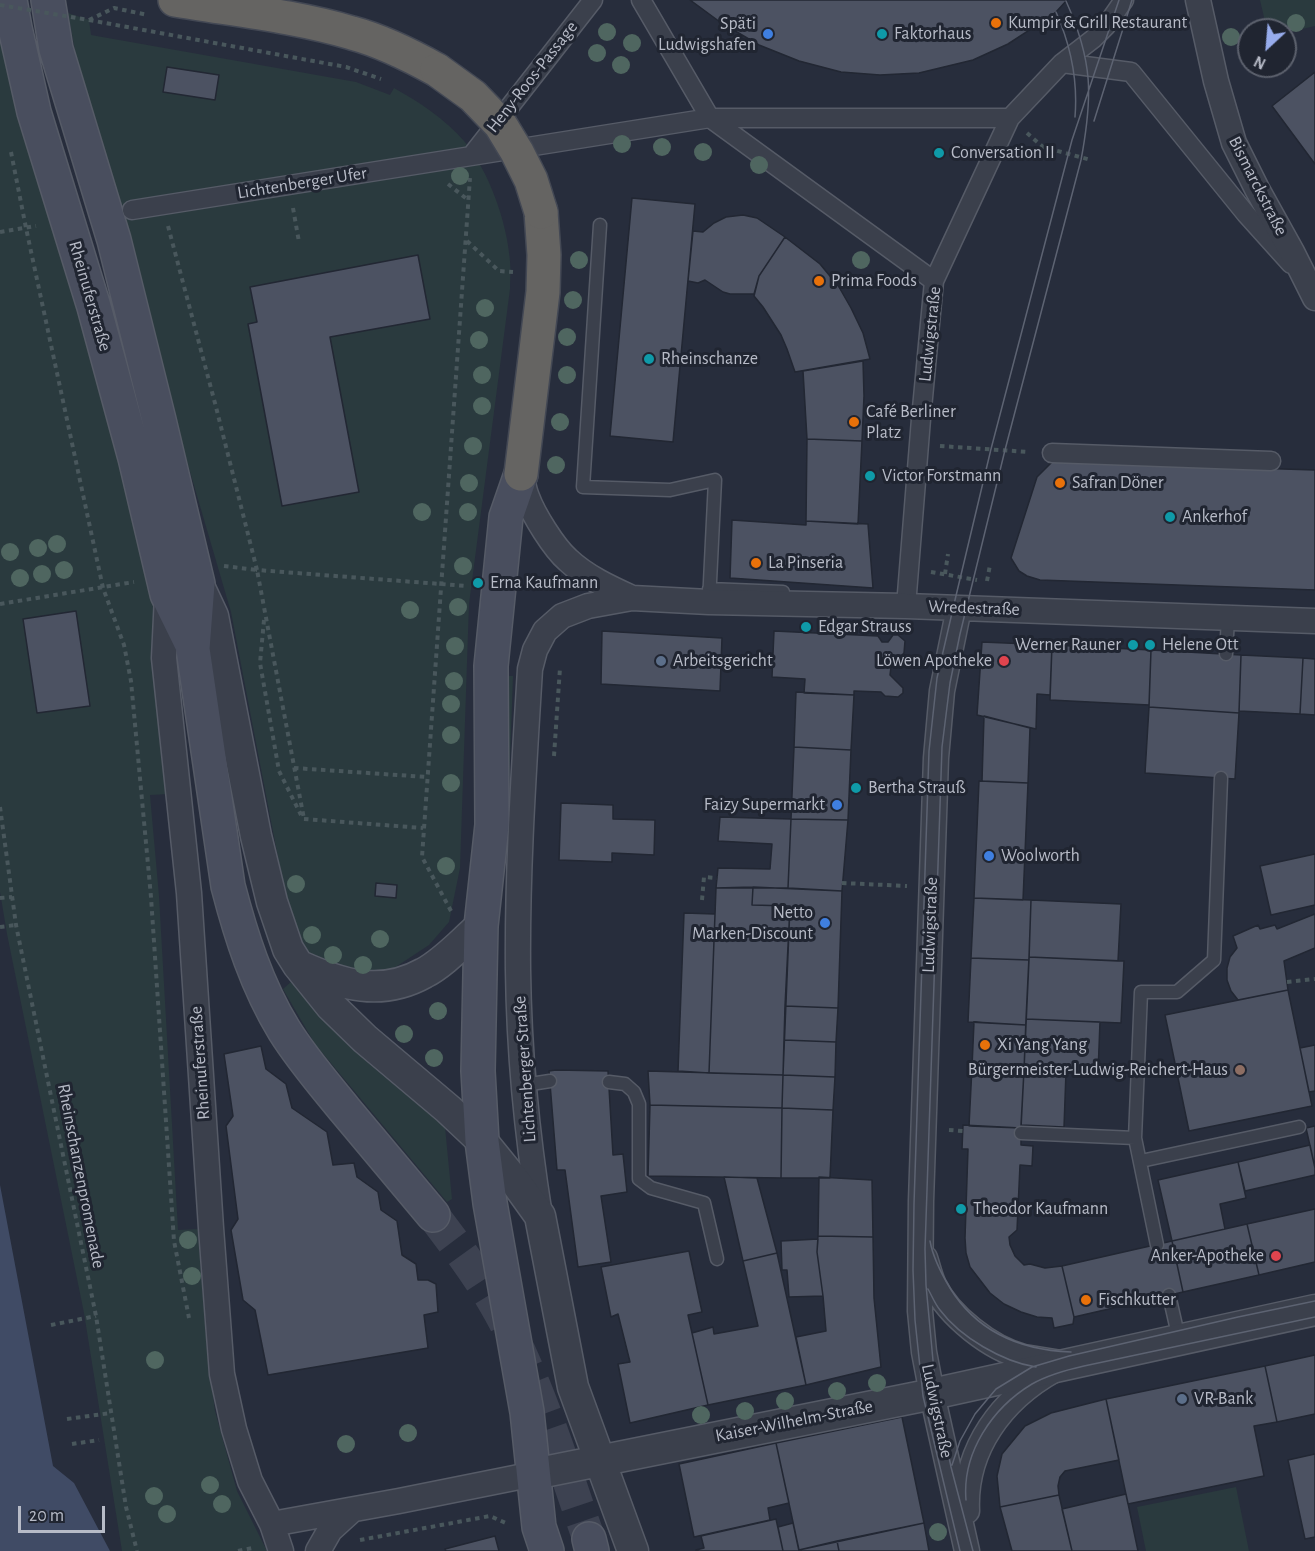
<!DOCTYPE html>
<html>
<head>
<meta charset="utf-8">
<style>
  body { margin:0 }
  #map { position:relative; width:1315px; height:1551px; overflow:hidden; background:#272d3c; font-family:"Alegreya Sans",sans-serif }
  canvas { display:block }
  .north { position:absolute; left:1237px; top:18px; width:60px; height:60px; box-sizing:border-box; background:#202531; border:2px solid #5c616d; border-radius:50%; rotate:206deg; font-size:16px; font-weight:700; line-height:24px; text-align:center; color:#b7bbc7 }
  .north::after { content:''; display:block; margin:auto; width:21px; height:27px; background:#97acec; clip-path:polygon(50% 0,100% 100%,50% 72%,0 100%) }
  .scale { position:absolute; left:18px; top:1506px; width:87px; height:27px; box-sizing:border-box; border:3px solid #b7bbc7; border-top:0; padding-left:8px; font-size:18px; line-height:21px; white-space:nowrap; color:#b7bbc7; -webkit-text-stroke:4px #202531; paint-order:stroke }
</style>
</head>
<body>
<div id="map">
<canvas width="1315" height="1551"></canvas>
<div class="north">N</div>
<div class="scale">20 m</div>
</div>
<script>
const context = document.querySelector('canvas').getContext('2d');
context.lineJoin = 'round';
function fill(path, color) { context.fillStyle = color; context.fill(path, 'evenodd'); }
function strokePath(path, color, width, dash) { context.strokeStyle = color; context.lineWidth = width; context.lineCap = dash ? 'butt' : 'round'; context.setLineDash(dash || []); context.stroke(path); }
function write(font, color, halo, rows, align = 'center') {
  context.font = font + ' "Alegreya Sans",sans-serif'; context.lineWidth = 6; context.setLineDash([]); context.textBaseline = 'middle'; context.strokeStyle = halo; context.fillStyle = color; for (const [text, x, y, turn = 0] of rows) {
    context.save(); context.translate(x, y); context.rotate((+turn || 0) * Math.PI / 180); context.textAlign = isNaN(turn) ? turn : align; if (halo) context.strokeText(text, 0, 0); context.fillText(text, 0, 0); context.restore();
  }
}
fill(new Path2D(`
  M1260,0H1315V26L1285,33V30H1267Z
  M0,9L154,593V653L169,794L150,795L159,896L178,1230L198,1229L207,1350L215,1411L237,1491L267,1551H122L84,1313L7,934L0,892Z
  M68,13L89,20L91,35L356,82L390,95L394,88C419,102 445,119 464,141C489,171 507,222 510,261C511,270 510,280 510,289L469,604L460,868L449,922L429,945L388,972L344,973L312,960L298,941L289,915L231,612L89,126Z
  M504,676H513L509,788H499Z
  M291,982L367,1062L445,1127L452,1199L447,1202L315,1044L283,989Z
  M1236,1487L1249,1551H1146L1137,1507Z`), '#2a3a3e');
fill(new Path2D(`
  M0,1185L53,1466L74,1483L110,1551H0Z`), '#404b65');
const building = new Path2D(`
  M690,0H1067L1056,12L1037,25L1008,44L973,60L919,73L880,75L841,72L799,61L759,45L720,22Z
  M167,67L219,75L215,100L163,92Z
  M1315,72V164L1272,106Z
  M632,198L695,204L673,442L610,436Z
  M743,215L757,218L785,237L759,276L754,294H730L723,292L705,280L698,283L688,281L693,231L703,232L714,223L726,217Z
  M785,237L820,264L839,287L851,308L863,333L870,359L795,372L787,349L781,335L763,307L754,296L759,276Z
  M418,255L430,319L330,337L359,492L282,506L248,324L257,322L250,287Z
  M863,361L864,396L862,441L807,439L803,371Z
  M807,439L862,441L858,524L806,521Z
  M1052,462H1062L1315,470V590L1040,580L1027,576L1019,571L1011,558L1037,477Z
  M732,520L806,525V521L868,524L873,588L730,578Z
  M76,611L90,706L37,713L23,619Z
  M602,631L722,638L720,691L601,684Z
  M774,631L878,636L882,642H888L893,635H898L905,641L904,653L891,667L890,675L903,688V693L898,697L885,696L881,692L854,691V695L804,693L805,679L772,677Z
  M982,642L1052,645L1050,695L1037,694L1036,729L977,715Z
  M1052,645L1151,650L1149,705L1050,700Z
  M1151,650L1241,655L1239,713L1149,707Z
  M1241,655L1303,658L1300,714L1239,711Z
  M1303,658L1315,659V715L1300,714Z
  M796,692L854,695L851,750L794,747Z
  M1149,707L1239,713L1235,779L1145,773Z
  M984,716L1030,728L1028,783L982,781Z
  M794,747L851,750L848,820L791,819Z
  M979,781L1028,783L1023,900L974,898Z
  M561,803L613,805V819L655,820L654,855L612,853V862L559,860Z
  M720,817L791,819L788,888H716L718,868L770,869L772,844L718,841Z
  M791,819L848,820L842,891L788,888Z
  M1315,854V905L1271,915L1260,866Z
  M376,883L397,885L396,898L375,896Z
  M753,887L842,891L838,1008L785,1006L790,906L752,905Z
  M753,887L752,905L790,906L783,1075L709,1073L716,888Z
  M974,898L1031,900L1029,960L971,958Z
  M1031,900L1121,904L1118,961L1029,957Z
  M684,913L715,914L709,1073L678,1071Z
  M1315,914V948L1284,961L1288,990L1238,1000L1231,991L1227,980V968L1230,957L1237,948L1233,936L1258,925L1260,929L1275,925L1277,929Z
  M1029,957L1124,961L1121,1023L1026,1019Z
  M971,958L1029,960L1026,1025L968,1022Z
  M1288,990L1312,1106L1189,1131L1165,1015Z
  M785,1006L838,1008L836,1042L784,1040Z
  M1026,1019L1100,1022L1098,1073L1024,1070Z
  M974,1022L1026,1025L1024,1070L972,1067Z
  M784,1040L836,1042L835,1077L783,1075Z
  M1315,1045V1091L1309,1092L1300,1048Z
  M261,1046L266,1069L286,1084L292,1108L327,1132L333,1165L354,1163L357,1177L378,1192L381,1210L397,1221L402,1255L416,1264L418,1280H428L436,1284L438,1312L424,1315L428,1348L268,1375L255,1310L243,1300L231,1230L238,1219L226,1126L233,1116L224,1054Z
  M972,1067L1024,1070L1021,1128L969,1126Z
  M556,1070L608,1071L613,1155L623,1154L627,1192L601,1196L611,1262L578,1267L565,1170H557L549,1071Z
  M1024,1070L1066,1072L1064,1127L1021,1125Z
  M648,1071L783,1075L782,1108L650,1105Z
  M783,1075L835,1077L833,1110L782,1108Z
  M650,1105L782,1108L781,1178L648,1176Z
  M782,1108L833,1110L830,1178H781Z
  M963,1125L1021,1128V1145L1033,1146L1032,1166L1020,1165L1017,1230L1009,1237L1010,1245L1015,1256L1024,1265L1030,1264L1045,1268L1062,1266L1074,1317L1073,1324L1054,1328L1052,1318L1037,1317L1021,1312L1004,1304L990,1293L970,1267L966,1253L965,1238L968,1149H962Z
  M1315,1126V1168L1306,1128Z
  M1310,1145L1315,1168V1175L1245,1191L1238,1162Z
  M1238,1162L1246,1198L1220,1204L1225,1229L1172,1241L1158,1180Z
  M724,1177L757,1178L777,1253L743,1261Z
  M819,1177L872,1180L873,1237L818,1236Z
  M1315,1209V1262L1259,1275L1247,1224Z
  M1247,1224L1259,1275L1183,1292L1172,1241Z
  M818,1236L873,1237L874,1298L881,1367L806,1385L796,1337L826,1331L823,1296L817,1252Z
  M818,1239L817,1252L823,1296L789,1297L787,1270H782L781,1241Z
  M1172,1241L1183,1292L1074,1317L1062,1266Z
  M689,1251L702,1312L688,1315L708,1405L630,1423L618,1364L630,1362L618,1314L611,1317L601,1267Z
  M777,1253L806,1385L708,1405L692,1333L713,1327L714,1334L758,1326L743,1261Z
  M1315,1355V1414L1277,1422L1265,1366Z
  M1265,1366L1277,1422L1254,1426L1264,1476L1128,1504L1106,1399Z
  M1106,1399L1119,1460L1065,1471L1060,1477L1058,1486L1059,1495L1000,1507L997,1476L1002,1454L1025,1426L1051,1413Z
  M902,1417L924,1523L799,1550L776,1443Z
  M776,1443L789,1503L768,1508L770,1520L694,1537L679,1464Z
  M1315,1454V1537L1305,1539L1288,1460Z
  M1126,1494L1138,1551H1072L1062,1509Z
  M1059,1495L1072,1551H1012L1000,1507Z
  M776,1519L783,1551H696V1550L704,1548L701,1536Z
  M793,1523L799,1551H783L778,1527Z
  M924,1523L929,1551H839L837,1541Z
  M495,1536L499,1551H446L445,1549Z
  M837,1541L839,1551H799V1550Z`);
fill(building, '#4c5262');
strokePath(building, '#222733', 1.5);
strokePath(new Path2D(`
  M433,1215C457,1247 481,1278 500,1313C539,1384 562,1463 589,1539`), '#3d4251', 33, [33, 16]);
const service = new Path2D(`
  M600,225L583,487L670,490L715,480L709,602
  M709,589L783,592
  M1226,654L1228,618
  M609,1082L625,1084L634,1092L639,1104V1179L651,1188L704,1203L717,1259
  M524,1085L550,1081
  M1021,1133L1135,1138
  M1141,1161L1299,1127
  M1157,1245L1135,1138L1141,992H1177L1214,960L1221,778
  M1169,1295L1179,1339`);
const pedestrian = new Path2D(`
  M641,0L710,118L934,281
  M1062,63L1131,72L1246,214L1291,264
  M472,155L593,0
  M132,210L710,118H1010
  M1052,453L1271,461
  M906,606L921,419L934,281L1010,118L1062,63L1093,39L1106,26L1124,0`);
const minor = new Path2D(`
  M1198,0L1216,81L1234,143L1257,189L1292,252L1315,298
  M521,474C523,482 524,490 527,497C533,514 554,548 568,560C586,577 610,588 632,598
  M167,596L164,658L189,893L211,1228L222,1374L234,1429L250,1481L272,1524L281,1551
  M959,608L942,691L936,758L921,1201L920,1311L924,1352L932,1394L967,1551
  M540,1216C527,1135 519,1053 518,970C517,870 524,769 530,669L535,650L545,631L562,616L588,606L632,598L709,602L906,606L1315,621
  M925,1258C928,1267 930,1277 934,1285C949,1316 991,1349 1024,1357C1036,1359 1049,1361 1061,1363
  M967,1511C964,1449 1002,1399 1054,1370
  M272,1524L399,1501L534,1474
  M318,1551L330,1530L352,1510`);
const tertiary = new Path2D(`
  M198,584L213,616L256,836L272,902L288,949L298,965L331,1006L365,1039L448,1109L482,1141L517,1184L540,1216L573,1387L633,1551
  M300,966C342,985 381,997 424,973C445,962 463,941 481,926
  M534,1474L923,1396L1315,1310`);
const secondary = new Path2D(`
  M10,0L15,28L34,112L94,307L135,458L167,594L193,647
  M48,0L56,49L114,240L159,420L198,584L193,649L228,886C241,936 257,986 284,1030C302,1059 324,1084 345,1110C374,1145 404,1180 433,1215
  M521,474L506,517L491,666L492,825L481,926L478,1071L482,1141L490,1203L527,1412L539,1527L547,1551
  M589,1539L592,1551`);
const trunk = new Path2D(`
  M175,0C234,10 295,16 352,33C382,41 410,55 437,70
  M521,474L543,292L544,255L541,212`);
strokePath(service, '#565b67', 15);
strokePath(pedestrian, '#565b67', 21);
strokePath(minor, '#565b67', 27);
strokePath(tertiary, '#565b67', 33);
strokePath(secondary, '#565b67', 36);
strokePath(trunk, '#434854', 36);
strokePath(new Path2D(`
  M89,20L114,8L148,15
  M89,20L346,67L381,79
  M1027,133L1043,147L1091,160
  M11,152L26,228L103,588L124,645L131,681L151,897L174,1241L189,1318
  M448,184L468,200
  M293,208L299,242
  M168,226L216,407L257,570L467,586
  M0,232L36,226
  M467,241L499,271L513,272
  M940,446L1029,452
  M224,566L257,570L304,819
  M931,572L977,580
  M945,574L948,554
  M987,581L990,565
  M0,604L134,582
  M264,620L260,663L279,771L301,815
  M554,756L560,668
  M294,768L427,777
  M0,807L16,925L96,1316L126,1507L137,1551
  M304,819L423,828
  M842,883L907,886
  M0,898L12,897
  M702,900L704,877L717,878
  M451,911L422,857L470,178
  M0,927L16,925
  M1287,982L1315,979
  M949,1130L963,1131
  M51,1325L96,1316
  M67,1419L111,1413
  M72,1444L99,1440
  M360,1540L490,1516L508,1524
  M238,1551L252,1548`), '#49575c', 4, [4.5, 4.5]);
strokePath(service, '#3b404c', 12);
strokePath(pedestrian, '#3b404c', 18);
strokePath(minor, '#3b404c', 24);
strokePath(tertiary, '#3b404c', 30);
strokePath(secondary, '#494e5e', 33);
strokePath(trunk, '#656462', 33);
strokePath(new Path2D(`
  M1056,12C1071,46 1078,80 1075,117
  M1094,121L1132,0
  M930,1241C933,1258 941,1273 950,1288C977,1332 1020,1350 1071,1352
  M928,1289C932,1296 935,1304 940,1310C960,1337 1003,1362 1036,1367
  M952,1465L960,1441L975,1414L996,1389L1032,1367L1069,1356L1238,1317L1315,1301
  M966,1500C962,1453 992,1408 1032,1384C1048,1375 1066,1370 1084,1366L1315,1317
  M960,1551L923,1396L915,1320L913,1270L914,1204L929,751L937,678L955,600L991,449L1072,140L1119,0
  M973,1551L951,1467L936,1393L926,1285L925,1249L942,747L950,683L960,634L1005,450L1081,160C1093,96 1093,61 1066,1`), '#5d6372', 1.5);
const trunkBridge = new Path2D(`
  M437,70L473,96L500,124L517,152L531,180L541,212`);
strokePath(trunkBridge, '#434854', 36, []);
strokePath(new Path2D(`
  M0,5L89,20`), '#49575c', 4, [4.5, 4.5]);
strokePath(trunkBridge, '#656462', 33);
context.fillStyle = '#4f6660';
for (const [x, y] of [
  [1296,23],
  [607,32],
  [1231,37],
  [632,43],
  [597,53],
  [621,65],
  [622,144],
  [662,147],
  [703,152],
  [759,165],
  [460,176],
  [579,260],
  [861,260],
  [573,300],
  [485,308],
  [567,337],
  [479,340],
  [482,375],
  [567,375],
  [482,406],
  [560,422],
  [473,446],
  [556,465],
  [469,483],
  [422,512],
  [468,512],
  [57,544],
  [38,548],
  [10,552],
  [463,566],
  [64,570],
  [42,574],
  [20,578],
  [458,607],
  [410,610],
  [455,646],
  [454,681],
  [451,704],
  [451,735],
  [451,783],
  [446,866],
  [296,884],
  [312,935],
  [380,939],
  [333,955],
  [363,965],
  [438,1011],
  [404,1034],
  [434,1058],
  [188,1240],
  [192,1276],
  [155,1360],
  [877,1383],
  [837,1391],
  [785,1401],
  [745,1411],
  [701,1415],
  [408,1433],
  [346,1444],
  [210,1485],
  [154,1496],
  [222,1504],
  [167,1514],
  [938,1532]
]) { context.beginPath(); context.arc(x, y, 9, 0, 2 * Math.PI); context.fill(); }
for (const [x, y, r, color] of [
  [996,23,6,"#e8710a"],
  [768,34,6,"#3f7fe0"],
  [882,34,6,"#0f9aa8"],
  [939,153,6,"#0f9aa8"],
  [819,281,6,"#e8710a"],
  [649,359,6,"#0f9aa8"],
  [854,422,6,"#e8710a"],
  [870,476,6,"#0f9aa8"],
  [1060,483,6,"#e8710a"],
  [1170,517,6,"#0f9aa8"],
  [756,563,6,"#e8710a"],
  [478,583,6,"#0f9aa8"],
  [806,627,6,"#0f9aa8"],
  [1133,645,6,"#0f9aa8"],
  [1150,645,6,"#0f9aa8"],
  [661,661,6,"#5c6f8a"],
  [1004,661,6,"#e0444e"],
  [856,788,6,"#0f9aa8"],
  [837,805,6,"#3f7fe0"],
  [989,856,6,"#3f7fe0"],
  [825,923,6,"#3f7fe0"],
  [985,1045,6,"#e8710a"],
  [1240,1070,6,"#8d6e63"],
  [961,1209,6,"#0f9aa8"],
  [1276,1256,6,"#e0444e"],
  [1086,1300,6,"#e8710a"],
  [1182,1399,6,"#5c6f8a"]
]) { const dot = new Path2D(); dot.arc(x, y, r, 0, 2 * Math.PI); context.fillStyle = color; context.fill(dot); strokePath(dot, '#202531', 2); }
write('18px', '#b7bbc7', '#202531', [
  ["Kumpir & Grill Restaurant",1008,23],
  ["Späti",756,24,"right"],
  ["Ludwigshafen",756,45,"right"],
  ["Faktorhaus",894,34],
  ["Conversation II",951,153],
  ["Prima Foods",831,281],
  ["Rheinschanze",661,359],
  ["Café Berliner",866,412],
  ["Platz",866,433],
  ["Victor Forstmann",882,476],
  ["Safran Döner",1072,483],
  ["Ankerhof",1182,517],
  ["La Pinseria",768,563],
  ["Erna Kaufmann",490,583],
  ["Edgar Strauss",818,627],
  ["Werner Rauner",1121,645,"right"],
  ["Helene Ott",1162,645],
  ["Arbeitsgericht",673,661],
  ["Löwen Apotheke",992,661,"right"],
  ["Bertha Strauß",868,788],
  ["Faizy Supermarkt",825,805,"right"],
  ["Woolworth",1001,856],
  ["Netto",813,913,"right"],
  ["Marken-Discount",813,934,"right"],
  ["Xi Yang Yang",997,1045],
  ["Bürgermeister-Ludwig-Reichert-Haus",1228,1070,"right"],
  ["Theodor Kaufmann",973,1209],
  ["Anker-Apotheke",1264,1256,"right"],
  ["Fischkutter",1098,1300],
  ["VR-Bank",1194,1399]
], 'left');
write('18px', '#b7bbc7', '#202531', [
  ["Heny-Roos-Passage",532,77,-52],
  ["Lichtenberger Ufer",302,183,-9],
  ["Bismarckstraße",1258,186,63],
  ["Rheinuferstraße",90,296,74],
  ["Ludwigstraße",930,334,-84],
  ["Wredestraße",974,608,2],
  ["Ludwigstraße",930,925,-88],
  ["Rheinuferstraße",200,1063,-94],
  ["Lichtenberger Straße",525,1069,-94],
  ["Rheinschanzenpromenade",81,1176,79],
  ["Ludwigstraße",937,1411,78],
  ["Kaiser-Wilhelm-Straße",794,1421,-11]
]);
</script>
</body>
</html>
